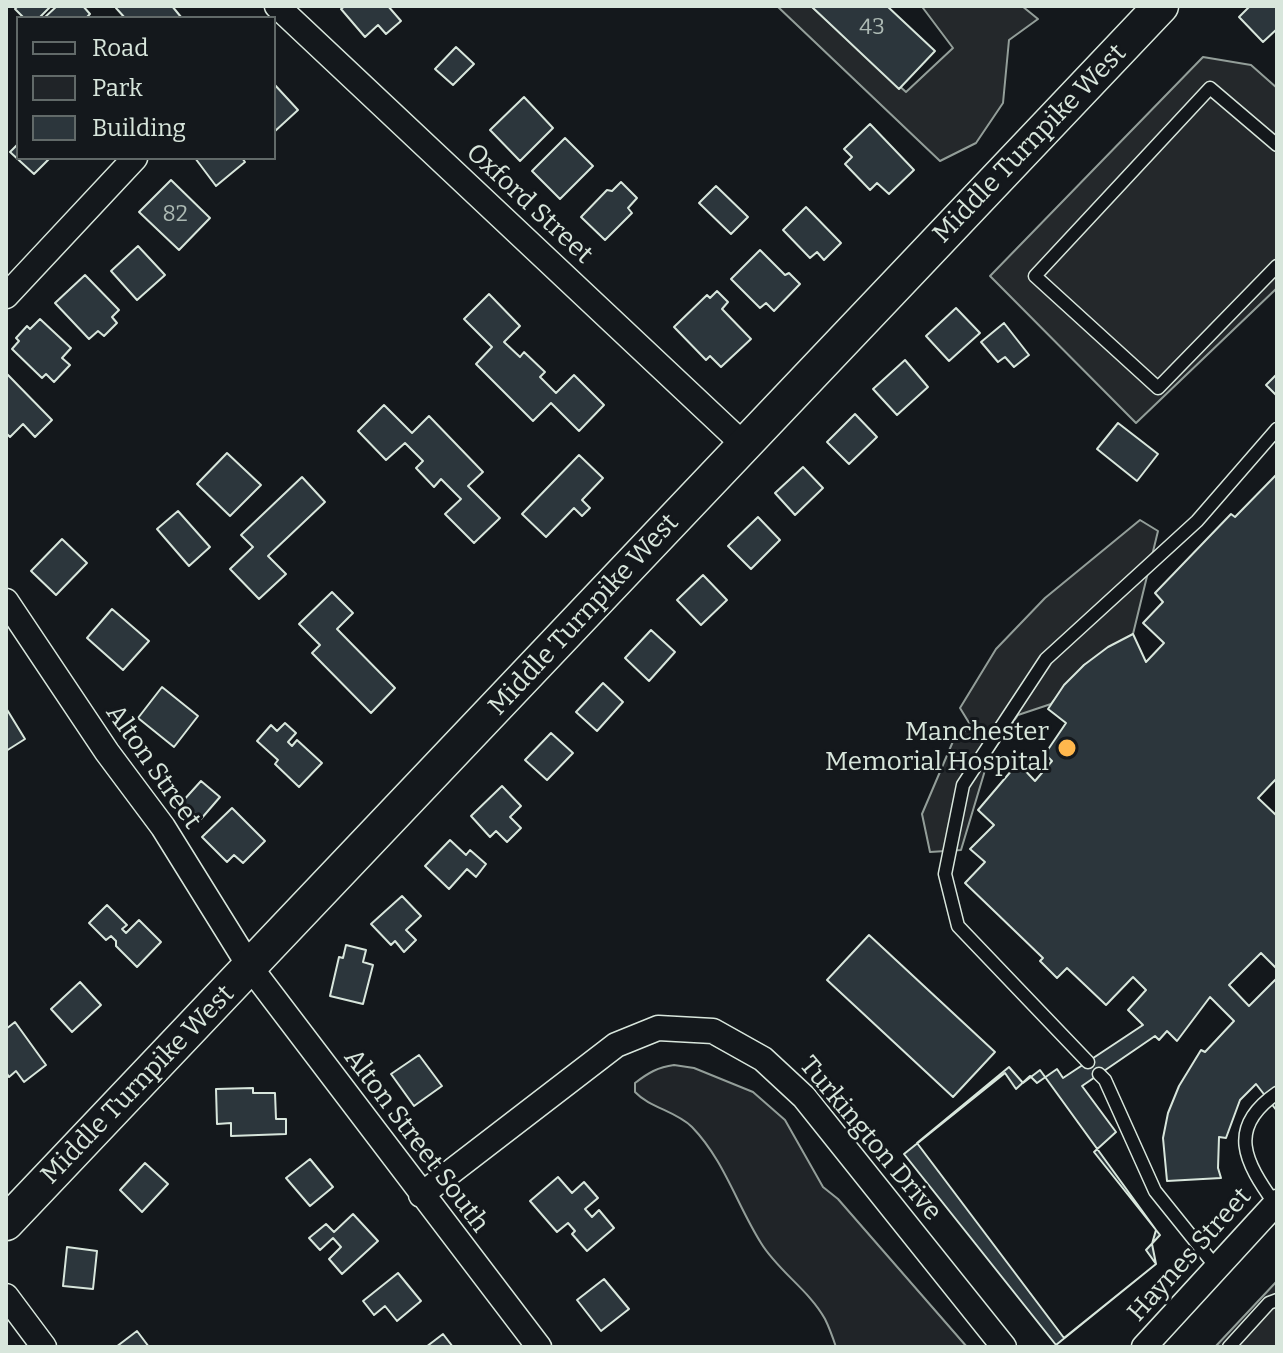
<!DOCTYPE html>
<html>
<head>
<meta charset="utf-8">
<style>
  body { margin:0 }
  #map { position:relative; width:1283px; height:1353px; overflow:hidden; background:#14181c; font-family:Bitter,serif }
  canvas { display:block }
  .frame { position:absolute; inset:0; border:8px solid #d8e6dc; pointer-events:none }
  .legend { position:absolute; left:16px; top:16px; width:260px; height:144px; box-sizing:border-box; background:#14181c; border:2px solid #626a69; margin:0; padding:10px 14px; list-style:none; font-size:24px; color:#d8e6dc }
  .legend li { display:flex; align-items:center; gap:16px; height:40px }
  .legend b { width:40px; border:2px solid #626a69 }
</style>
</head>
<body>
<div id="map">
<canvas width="1283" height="1353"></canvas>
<div class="frame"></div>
<ul class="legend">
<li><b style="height:10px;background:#14181c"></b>Road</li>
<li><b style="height:22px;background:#202428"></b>Park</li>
<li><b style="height:22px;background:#2c363c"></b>Building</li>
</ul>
</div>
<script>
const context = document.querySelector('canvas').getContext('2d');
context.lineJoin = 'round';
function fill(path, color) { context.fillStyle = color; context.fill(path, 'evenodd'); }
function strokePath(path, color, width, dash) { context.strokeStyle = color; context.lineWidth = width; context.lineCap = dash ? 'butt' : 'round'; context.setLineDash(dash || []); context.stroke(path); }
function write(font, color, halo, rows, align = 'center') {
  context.font = font + ' Bitter,serif'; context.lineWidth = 6; context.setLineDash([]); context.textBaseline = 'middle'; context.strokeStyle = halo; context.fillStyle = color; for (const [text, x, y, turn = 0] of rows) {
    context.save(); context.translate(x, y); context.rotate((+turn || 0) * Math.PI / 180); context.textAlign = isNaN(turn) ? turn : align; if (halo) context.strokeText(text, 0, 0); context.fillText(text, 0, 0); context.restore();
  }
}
const green = new Path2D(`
  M674,1065L694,1068L753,1092L785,1120L823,1187L838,1199L967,1347H836C833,1338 829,1327 825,1319C809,1290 778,1271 761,1243C737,1205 724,1160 692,1127C676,1111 650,1108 635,1092V1083C648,1073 658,1067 674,1065Z`);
fill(green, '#202428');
strokePath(green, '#939e99', 2);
const parking = new Path2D(`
  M777,6H811L906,92L953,48L923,8L925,6H1022L1038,19L1009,40L1003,103L976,143L940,161Z
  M1203,57L1251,65L1277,88V288L1136,423L990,276Z
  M1140,520L1158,531L1133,634L1084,665L1051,704L1018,715L989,757L961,850L930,852L922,814L954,739L971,726L960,708L996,649L1045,598Z
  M1277,1281V1347H1215Z`);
fill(parking, '#24282b');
strokePath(parking, '#939e99', 2);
const building = new Path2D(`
  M18,6H51L39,18H24L15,9Z
  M57,6H83L90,14L86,18H44Z
  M118,6H172L181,17L125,18L116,8Z
  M345,6H388L401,21L386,34L378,25L365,37L341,9Z
  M811,6H887L935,51L899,89Z
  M1250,6H1277V29L1263,42L1239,17Z
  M456,47L474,64L453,85L435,69Z
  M274,84L298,110L274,132Z
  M524,97L553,128L520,161L490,130Z
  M870,124L914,170L889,194L877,183L870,190L845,164L852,157L844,149Z
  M565,138L593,166L560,199L532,171Z
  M18,144V158H50L34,174L10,152Z
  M195,158H242L245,162L216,186Z
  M171,180L210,218L179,250L139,212Z
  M621,182L637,198L628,208L632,213L605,240L581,217L607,190L612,191Z
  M716,186L748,217L731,234L699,203Z
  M806,207L841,243L824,260L817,252L810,258L783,230Z
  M138,246L165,275L137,300L111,271Z
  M760,250L785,275L789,273L800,284L774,311L766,303L760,308L731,279Z
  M85,275L119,310L112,317L117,323L104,336L98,331L89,339L55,303Z
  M717,291L728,302L722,309L751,339L721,367L710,356L706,360L674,327L707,295L710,298Z
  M489,294L520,326L504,342L520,357L524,352L545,372L540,377L556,393L574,375L604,405L579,431L551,403L533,421L476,364L492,347L464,319Z
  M956,308L980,333L949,361L926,336Z
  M40,319L71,348L62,358L70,365L54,382L46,374L42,378L12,349L19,341L16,338L27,326L30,329Z
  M1004,323L1029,355L1014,367L1005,357L998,362L981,342Z
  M905,360L928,387L897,415L873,389Z
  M7,374L52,420L35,437L23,424L10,437L6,433Z
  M1277,374V396L1266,385Z
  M384,405L412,433L429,416L483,472L468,486L500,518L474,543L445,514L461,499L441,479L434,487L416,468L423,461L405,443L386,460L358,431Z
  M855,414L877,437L849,464L827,442Z
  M1118,423L1158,454L1137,481L1097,449Z
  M227,453L261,485L230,516L197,484Z
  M579,455L603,478L582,500L590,508L582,516L574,508L546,537L522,514Z
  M803,467L823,488L795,515L775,493Z
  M1277,474V778L1258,798L1277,816V969L1261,953L1229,985L1249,1006L1277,978V1111L1256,1084L1240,1100L1226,1138L1219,1137L1218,1168L1221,1178L1167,1181L1163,1138L1168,1113L1179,1086L1201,1050L1205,1052L1234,1021L1210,997L1177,1041L1167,1031L1159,1040L1155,1036L1082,1086L1116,1132L1094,1152L1160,1235L1146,1250L1156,1264L1056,1345L904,1154L1005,1073L1016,1089L1030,1076L1037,1083L1057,1069L1063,1078L1143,1025L1128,1010L1146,990L1133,977L1106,1005L1067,968L1057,978L1040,961L1043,958L965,883L985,862L970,849L994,825L978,810L1018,763L1035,781L1052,761L1045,754L1066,723L1048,709L1064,685L1084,665L1108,647L1133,634L1146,662L1164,643L1143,623L1163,602L1155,593L1231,514L1235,517Z
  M302,477L325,502L268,556L286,574L259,599L230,569L253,547L241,535Z
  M178,511L210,547L189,566L157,529Z
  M758,517L780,540L751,569L728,546Z
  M62,539L87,563L56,595L31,571Z
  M703,575L727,600L701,625L677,600Z
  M332,592L353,613L337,629L395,688L371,713L312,653L320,645L299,624Z
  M112,609L149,641L123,670L87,638Z
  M651,630L675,652L649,681L625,658Z
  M603,683L623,702L597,731L576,712Z
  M162,687L198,716L174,747L138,718Z
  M6,708L25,739L6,751Z
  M285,723L296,733L288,742L292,746L297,740L322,763L299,787L275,764L278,760L257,741L271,725L277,731Z
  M551,733L573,753L547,780L525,760Z
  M201,781L220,797L201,819L182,802Z
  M502,786L521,806L510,817L521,828L507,842L496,831L490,837L471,816Z
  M232,808L265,841L243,863L234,855L227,862L202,837Z
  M450,840L466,855L470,850L486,864L476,877L467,869L449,889L425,866Z
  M402,896L421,916L406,930L416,940L404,952L395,941L391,945L371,924Z
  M107,905L127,925L122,929L126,933L139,920L161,942L137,967L116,946V941L111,936L106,940L89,923Z
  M869,935L995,1052L953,1097L827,980Z
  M346,945L366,950L363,962L373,965L363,1004L330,996L339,957L343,958Z
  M80,982L101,1005L72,1032L51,1009Z
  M15,1022L46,1065L24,1082L16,1071L9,1077L6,1072V1029Z
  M419,1055L442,1086L414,1106L391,1074Z
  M1009,1067L1023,1083L1040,1070L1156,1230L1152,1244L1156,1264L1064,1338L917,1143Z
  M253,1088V1093H275L276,1119H286V1134L231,1136V1123L217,1124L216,1089Z
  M310,1159L333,1187L310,1206L286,1178Z
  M145,1163L168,1184L142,1212L120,1190Z
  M558,1177L572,1193L584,1182L598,1198L585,1209L592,1217L599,1210L614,1228L587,1251L572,1234L575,1231L568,1223L557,1232L530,1201Z
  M353,1214L378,1241L342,1274L329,1259L341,1247L333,1238L320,1250L309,1238L326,1224L334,1232Z
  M67,1247L97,1251L93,1289L63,1286Z
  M398,1273L421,1301L397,1321L385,1306L374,1315L363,1301Z
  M604,1279L629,1309L601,1331L577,1300Z
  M137,1331L149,1347H116Z
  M443,1334L453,1347H426Z`);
fill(building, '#2c363c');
strokePath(building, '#d8e6dc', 2);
const lane = new Path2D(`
  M1277,145L1210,88L1035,276L1158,388L1277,266
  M1088,1062L958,926L945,874L963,785L1046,659L1197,521L1277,429
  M1099,1074L1105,1080L1155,1191L1216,1267
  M1275,1204C1245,1162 1226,1128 1277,1093
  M1229,1347L1269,1303L1277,1300`);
const street = new Path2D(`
  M277,6L743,444
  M6,296L135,158
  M6,601L107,752L163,827L250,967L539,1347
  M421,1195L616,1045L658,1028L713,1031L763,1059L804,1097L1004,1347
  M6,1296L44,1347
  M1144,1347L1277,1202`);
const secondary = new Path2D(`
  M6,1223L1161,6`);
strokePath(lane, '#d8e6dc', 15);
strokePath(street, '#d8e6dc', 27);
strokePath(secondary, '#d8e6dc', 37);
strokePath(lane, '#14181c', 12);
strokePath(street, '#14181c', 24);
strokePath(secondary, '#14181c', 34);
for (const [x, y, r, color] of [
  [1067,748,10,"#ffb74d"]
]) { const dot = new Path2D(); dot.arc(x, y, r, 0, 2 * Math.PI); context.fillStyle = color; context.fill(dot); strokePath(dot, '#14181c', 3); }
write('22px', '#adbab4', null, [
  ["43",872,28],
  ["82",175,215]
]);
write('26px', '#d8e6dc', '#14181c', [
  ["Middle Turnpike West",1030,144,-46],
  ["Oxford Street",529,204,43],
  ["Middle Turnpike West",584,615,-47],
  ["Alton Street",153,767,55],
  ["Middle Turnpike West",138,1085,-46],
  ["Turkington Drive",870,1139,50],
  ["Alton Street South",416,1141,53],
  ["Haynes Street",1190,1255,-48]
]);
write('26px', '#d8e6dc', '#14181c', [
  ["Manchester",1049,733],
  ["Memorial Hospital",1049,763]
], 'right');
</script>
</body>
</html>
